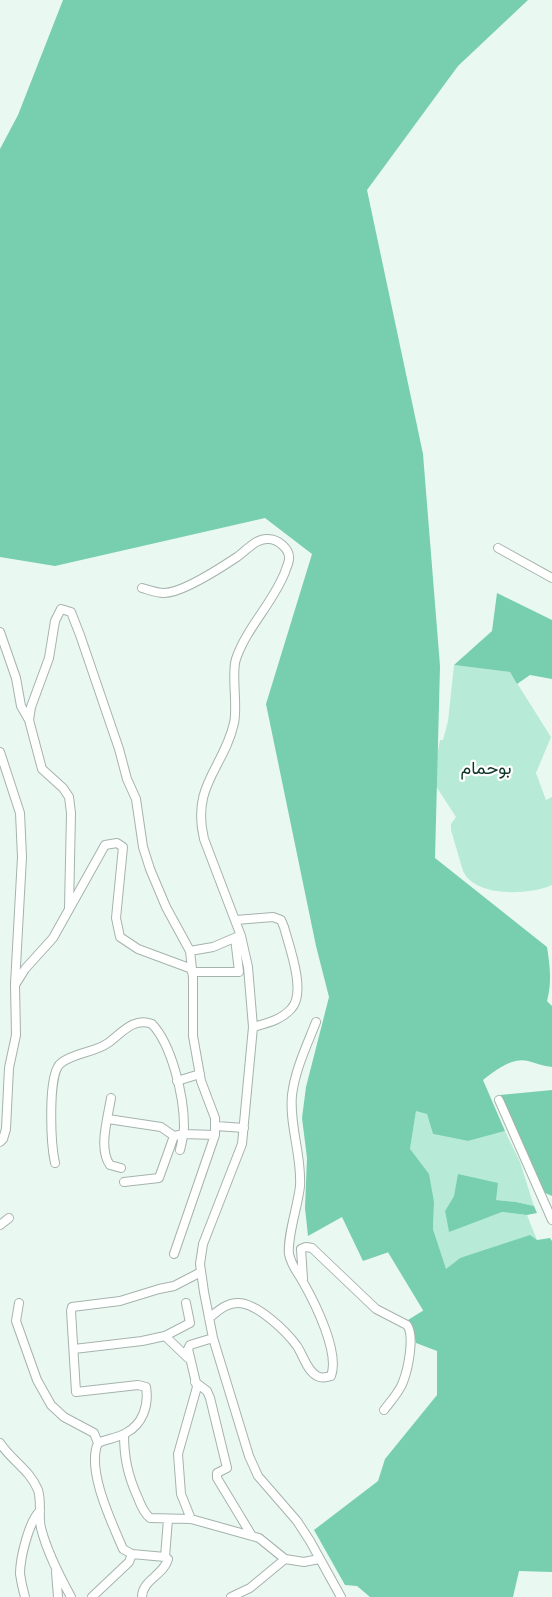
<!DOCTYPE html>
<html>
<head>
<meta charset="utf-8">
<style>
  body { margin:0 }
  canvas { display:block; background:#eaf8f2 }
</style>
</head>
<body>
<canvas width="552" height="1597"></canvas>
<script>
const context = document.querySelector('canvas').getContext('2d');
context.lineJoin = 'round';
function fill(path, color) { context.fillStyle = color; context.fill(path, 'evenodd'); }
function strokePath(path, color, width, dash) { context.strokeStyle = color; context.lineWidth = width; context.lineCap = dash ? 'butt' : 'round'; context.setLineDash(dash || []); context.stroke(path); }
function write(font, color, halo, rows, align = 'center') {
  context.font = font + ' "PT Sans Narrow",Vazirmatn,sans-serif'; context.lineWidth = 4.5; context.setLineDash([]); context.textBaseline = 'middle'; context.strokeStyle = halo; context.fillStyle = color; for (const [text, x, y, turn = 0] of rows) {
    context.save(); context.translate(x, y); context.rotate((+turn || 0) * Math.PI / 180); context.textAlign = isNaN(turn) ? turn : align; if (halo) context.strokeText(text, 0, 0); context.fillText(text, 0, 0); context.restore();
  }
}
fill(new Path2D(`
  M454,665L510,672L551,737L536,773L546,800L552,797V885C530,895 475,898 463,871L451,830V824L456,817L432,780L440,740H443L448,721Z
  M416,1110L427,1114L433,1134L468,1141L505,1131L520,1162L534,1206L516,1202L454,1196L445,1211L449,1231L502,1212L527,1215L537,1240L460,1258L446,1270L433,1229L434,1202L410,1149Z`), '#b8ebd7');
fill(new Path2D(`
  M63,0H528L458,66L367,190L423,454L440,666L435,858L547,947C550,966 552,983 547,1001L552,1006V1067C543,1066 536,1063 528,1061C511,1057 495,1071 483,1080L505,1131L468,1141L433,1134L427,1114L416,1111L410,1149L429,1174L434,1202L433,1229L446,1269L460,1258L530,1235L537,1240L550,1238L552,1241V1572L519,1571L513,1597H370L357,1586L345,1585L314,1530L378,1481L385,1459L437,1395V1351L416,1343L413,1329L408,1320L424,1310L389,1252L363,1261L342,1217L308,1236L305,1208L307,1158L302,1118L306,1087L329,997L316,946L266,704L312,554L265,518L55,566L0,557V149L18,115Z
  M497,593L552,620V679L530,675L517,684L510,672L454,665L492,631Z
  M552,1090V1196L543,1192L500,1095Z
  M458,1174L498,1183L496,1200L516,1202L534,1206L537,1213L527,1215L502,1212L449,1232L445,1211L454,1196Z`), '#77cfaf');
strokePath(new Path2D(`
  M204,0L229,75L246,189L253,254L276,367L314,422L357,465L397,529L404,576L397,692L361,744L362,761L374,781V829L400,867L411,905L400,962L383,992L360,1070L359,1082L371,1108L356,1119L351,1135L358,1177L375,1210L389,1252L444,1343L467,1370L534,1428L538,1455L552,1475`), '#78cfb0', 2);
strokePath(new Path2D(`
  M0,358L38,304L63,241L79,142L73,38L110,0`), '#78cfb0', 12);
const minor = new Path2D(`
  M498,548L552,578
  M142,588C149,590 157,593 164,593C182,593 222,567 237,557C247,550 256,538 268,539C278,539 290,549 289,559C289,563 286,568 285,572C273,603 247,627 236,659C231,673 238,706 234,723C224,768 191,785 204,839L241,936L248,967L253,1027L242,1144L203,1244L200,1264L204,1292L213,1338L249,1456L258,1476L297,1521L310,1541L341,1597
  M0,632L16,678L21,706L29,720
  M0,752L20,813L22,857L15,984
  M69,908L71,813L69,797L63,788L42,769L29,720L31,707L49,658L55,621L61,609L71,612L80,635L119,749L127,779L136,799L143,847L150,869L166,907L190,951L193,978V1036L201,1081L215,1118V1135L174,1254
  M236,920L273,917L281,920L284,927C289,946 307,993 291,1009C281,1020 267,1023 253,1027
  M190,951L213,947L239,936
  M192,972H239L235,938
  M177,1081L200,1074
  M111,1098C108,1117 98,1149 110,1165L121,1168
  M499,1100L552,1220
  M108,1119L161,1127L174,1136L184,1134L215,1135
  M216,1126L244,1128
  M0,1142L3,1139L6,1129L9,1068L16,1035L15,985L25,969L53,938L105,845L117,843L123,847L116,918L120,937L138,949L192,969
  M55,1163C51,1145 47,1073 61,1063C75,1052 94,1053 108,1043C122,1033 133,1017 152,1024C172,1045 184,1097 184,1126C184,1134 182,1142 180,1150
  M124,1182L159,1178L174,1136
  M0,1225L9,1218
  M303,1279L301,1249L306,1247L312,1248L376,1309L407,1325C415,1336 408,1369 403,1382C400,1391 391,1401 384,1410
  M19,1303L16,1321L37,1380L51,1405L64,1417L94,1433L98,1443
  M209,1318C218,1311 226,1303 238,1303C257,1303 286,1331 297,1346C303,1355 307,1371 317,1376C322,1379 326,1377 331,1376C340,1353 315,1303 303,1282C298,1273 291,1265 289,1254C287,1236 298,1206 300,1186C302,1156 289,1125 292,1095C295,1070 307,1045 316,1022
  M165,1336L190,1323L186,1303
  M74,1349L142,1341L165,1336L188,1358
  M195,1382L207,1391L210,1398L227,1468L217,1473V1478L252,1536
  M124,1434C124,1458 128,1476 138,1498C141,1506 144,1513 150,1518L191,1519L259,1538L285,1559L304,1562L319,1559
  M0,1443C11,1460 30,1470 38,1490C42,1503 38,1516 41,1528C47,1552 59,1575 71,1597
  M191,1519L181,1494L178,1454L197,1387L188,1349L190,1345L213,1338
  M165,1557L168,1519
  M56,1572L58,1597
  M25,1597C23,1590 21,1581 20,1574C20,1558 29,1521 40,1511
  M92,1597L129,1562L132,1554
  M142,1597C142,1580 164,1575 168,1559L165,1557L132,1554L123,1549C112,1523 86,1470 98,1443C107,1439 117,1438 126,1433C143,1424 149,1405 146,1387L138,1385L76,1392L71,1311L72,1307L120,1301L159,1289L174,1286L201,1272
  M231,1597L250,1588L285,1559`);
strokePath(minor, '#a6b3ad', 10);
strokePath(minor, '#fff', 8);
write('18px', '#0e372a', '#fff', [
  ["بوحمام",486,769]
]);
</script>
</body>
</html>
